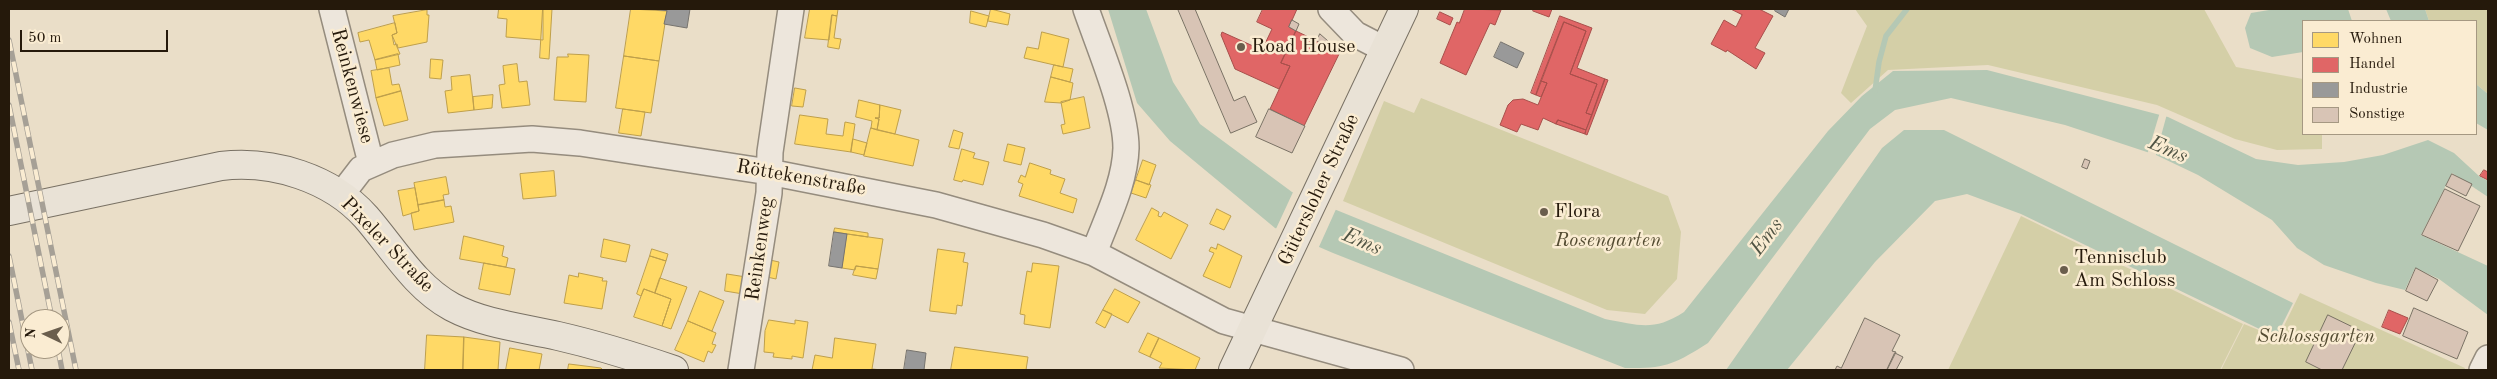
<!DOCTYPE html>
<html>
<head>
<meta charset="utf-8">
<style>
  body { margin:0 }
  #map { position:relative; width:2497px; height:379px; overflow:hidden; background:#eadec8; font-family:"Old Standard TT",serif }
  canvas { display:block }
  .frame { position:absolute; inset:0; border:10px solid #25190b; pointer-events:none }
  .legend { position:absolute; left:2302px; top:20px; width:175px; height:115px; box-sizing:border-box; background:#faecd2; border:1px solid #a59882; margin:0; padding:6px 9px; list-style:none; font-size:15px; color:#25190b }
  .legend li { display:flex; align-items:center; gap:10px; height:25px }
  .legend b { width:25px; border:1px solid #a59882 }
  .north { position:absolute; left:20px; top:309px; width:50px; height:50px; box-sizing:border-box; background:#faecd2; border:1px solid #a59882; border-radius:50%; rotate:273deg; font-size:14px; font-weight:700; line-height:20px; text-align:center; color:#25190b }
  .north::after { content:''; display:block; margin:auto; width:18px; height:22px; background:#6a5e4d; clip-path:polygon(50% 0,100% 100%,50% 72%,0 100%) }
  .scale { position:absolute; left:20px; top:30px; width:148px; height:22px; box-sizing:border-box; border:2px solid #25190b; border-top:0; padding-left:6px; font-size:15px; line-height:18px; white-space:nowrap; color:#25190b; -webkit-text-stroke:4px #faecd2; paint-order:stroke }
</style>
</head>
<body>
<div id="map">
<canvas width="2497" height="379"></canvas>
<div class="frame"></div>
<ul class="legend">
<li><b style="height:14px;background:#ffd966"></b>Wohnen</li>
<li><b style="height:14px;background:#e06666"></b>Handel</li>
<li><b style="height:14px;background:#999"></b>Industrie</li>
<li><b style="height:14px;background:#d8c4b5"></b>Sonstige</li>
</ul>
<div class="north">N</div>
<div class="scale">50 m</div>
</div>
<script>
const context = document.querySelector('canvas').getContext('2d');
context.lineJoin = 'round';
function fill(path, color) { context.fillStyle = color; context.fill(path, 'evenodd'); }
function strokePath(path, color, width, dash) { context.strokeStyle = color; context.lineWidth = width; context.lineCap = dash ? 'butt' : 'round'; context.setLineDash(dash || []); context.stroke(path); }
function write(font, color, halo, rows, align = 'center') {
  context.font = font + ' "Old Standard TT",serif'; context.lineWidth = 5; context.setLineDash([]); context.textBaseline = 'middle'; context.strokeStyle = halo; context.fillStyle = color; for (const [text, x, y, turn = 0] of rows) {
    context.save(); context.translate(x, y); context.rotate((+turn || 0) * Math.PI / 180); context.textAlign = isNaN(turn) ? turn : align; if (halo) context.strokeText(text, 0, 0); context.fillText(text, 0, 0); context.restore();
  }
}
fill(new Path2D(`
  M1855,9H2204L2236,67L2303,79V134H2322V149L2277,150L2235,139L2157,105L1988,65L1888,70L1851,103L1841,93L1867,26Z
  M2425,9H2488V94L2476,84V21H2429Z
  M1421,98L1668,196L1681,232L1677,279L1645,314L1607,310L1343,201L1384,101L1414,113Z
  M2021,216L2243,324L2220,370H1948Z
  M2300,293L2465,368L2464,370H2221L2244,324L2278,338Z`), '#d4cfa7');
fill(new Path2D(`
  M1108,9H1146L1173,82L1200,124L1292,192L1605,319C1639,325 1653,332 1684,312L1828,131L1862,96L1893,71L1987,70L2168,117L2256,159L2298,165L2344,162L2383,155L2428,140L2454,153L2479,176L2488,181V197L2452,173L2421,235L2488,266V315L2439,279L2415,268L2405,290L2376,283L2324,265L2297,248L2272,220L2198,175L2156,155L2065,125L1951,98L1895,110L1870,129L1708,343C1675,364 1665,369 1625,368L1333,253L1275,228L1170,141L1137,103Z
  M2275,9H2348L2352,21H2303V52L2272,57L2250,48L2245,28L2251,13Z
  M2386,9H2425L2429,21H2391Z
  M2476,84L2488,94V130L2476,123Z
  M1904,130H1944L2293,303L2276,337L2021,214L1967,194L1935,201L1875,262L1787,370H1726L1882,148Z`), '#b5c8b4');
fill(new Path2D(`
  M2160,112L2167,114L2155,158L2147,155Z
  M1294,190L1337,207L1318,249L1275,231Z`), '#eadec8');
const homes = new Path2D(`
  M499,9H543V40L506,37L507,19L498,18Z
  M543,9H552L549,59L540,58Z
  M631,9L667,11L659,61L624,56Z
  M810,9H838L837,16L832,15L829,40L805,38Z
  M991,9L1010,14L1008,25L988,21Z
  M427,10V15H429L427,42L398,48L397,44L394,45L392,35L397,33L393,16Z
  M971,11L989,16L986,27L970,23Z
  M832,15L837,16L834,38L841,39L839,49L828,47Z
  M395,23L397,33L392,35L400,54L375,60L369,40L360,42L358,33Z
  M1042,32L1069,39L1063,67L1024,58L1027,47L1038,49Z
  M398,54L400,65L377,70L375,60Z
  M568,54L589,55L586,102L554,100L557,57H568Z
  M624,56L659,61L651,113L616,108Z
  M431,59L443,60L441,79L430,78Z
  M517,64L519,82L527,81L530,105L502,108L499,85L505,84L503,66Z
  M1054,65L1073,69L1070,82L1051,77Z
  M389,68L392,85L399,84L401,91L376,98L371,71Z
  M470,75L474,110L448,113L445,91L452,90L451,77Z
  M1051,77L1073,83L1070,100L1061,103L1045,102Z
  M795,88L806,90L803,107L792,106Z
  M401,91L408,120L384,126L376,98Z
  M493,95L492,108L474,110L473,97Z
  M1084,97L1090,128L1063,134L1061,125L1065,124L1061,102Z
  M859,100L880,105L879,118H875L879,119L877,130L871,128L872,121L856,117Z
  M880,105L901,110L895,134L877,130L879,119L875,118H879Z
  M623,109L645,112L641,136L619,133Z
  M800,115L828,119L826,134L843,136L845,122L855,124L851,152L795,144Z
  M871,128L919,140L913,166L864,156Z
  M954,130L963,133L959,149L949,147Z
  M853,139L867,143L864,155L851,152Z
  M1008,144L1025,148L1021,165L1004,161Z
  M962,149L975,153L973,158L989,162L983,185L963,180L962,182L954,180Z
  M1143,160L1156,165L1149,185L1136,180Z
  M1030,163L1051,170L1050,174L1065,179L1060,193L1077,199L1073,213L1019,196L1023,184L1018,182L1021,175L1025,177Z
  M554,171L556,196L523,199L520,174Z
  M446,177L449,194L443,195L444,200L418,205L414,183Z
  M1136,180L1151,185L1146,198L1131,193Z
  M415,188L419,211L403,216L398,191Z
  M444,200L445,207L451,206L454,222L414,230L411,213L419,211L418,205Z
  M1152,208L1159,212L1158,216L1161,217L1164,212L1188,225L1171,259L1136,240Z
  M1217,209L1231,216L1224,230L1210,224Z
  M835,228L868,233V237L834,232Z
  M847,234L883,239L878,269L856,266L855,270L842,268Z
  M464,236L504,246L502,256L508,258L506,267L460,259Z
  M604,239L630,245L626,262L601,257Z
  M1218,244L1242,256L1230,288L1203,276L1214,253L1209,251L1211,247L1216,249Z
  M652,249L668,254L666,261L650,256Z
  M938,249L965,253L963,262L968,263L962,306L957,305L956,314L930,311Z
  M650,256L666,261L655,293L644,289L641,296L637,294Z
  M770,260L779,262L776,279L767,277Z
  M484,263L515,269L510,295L479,289Z
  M1033,263L1059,266L1050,328L1024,324L1025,315L1020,314L1027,271L1031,272Z
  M856,266L878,269L876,279L853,275Z
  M579,273L603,278L602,281H607L602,309L564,303L569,275L578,277Z
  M727,274L746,277L743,294L725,291Z
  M660,278L687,287L671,329L662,326L671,299L655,293Z
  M644,289L671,299L662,326L634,317Z
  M1115,289L1140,302L1128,323L1103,310Z
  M700,291L724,301L712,331L688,321Z
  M1103,310L1112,314L1105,328L1096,323Z
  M769,320L795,324V320L808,322L803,358L792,356V359L773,357L774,353L764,352L765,331Z
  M688,321L716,333L712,344L716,345L712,353L708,351L704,362L675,350Z
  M1148,333L1159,338L1150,357L1139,352Z
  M427,335L464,337L463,370H425Z
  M464,337L500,342L498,370H463Z
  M835,338L876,344L872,369L882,370H812L815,355L832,358Z
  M1159,338L1200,358L1195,370L1159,368L1162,363L1150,357Z
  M955,347L1028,357L1026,370H951Z
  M510,348L542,354L539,370H506Z
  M569,364L601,368L603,370H568Z`);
fill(homes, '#ffd966');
strokePath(homes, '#be9f4b', 1);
const shops = new Path2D(`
  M1263,9H1297L1289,27L1296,31L1281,63L1290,66L1279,89L1235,69L1221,35L1222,32L1262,50L1272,29L1257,22Z
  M1465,9L1501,10L1495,25L1490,23L1466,75L1440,63L1457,22L1459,23Z
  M1534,9H1552L1549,17L1533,11Z
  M1731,9H1759L1773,16L1755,48L1765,53L1756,69L1727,50L1726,52L1711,44L1724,20L1736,27L1742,15Z
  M1440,12L1453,18L1450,25L1437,19Z
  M1560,16L1592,28L1577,68L1605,79L1592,115L1586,113L1597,84L1570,74L1586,31L1564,22L1536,95L1531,93Z
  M1564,22L1586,31L1570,74L1597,84L1586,113L1592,115L1586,130L1558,120L1556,124L1543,118L1538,130L1521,124L1517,132L1500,125L1508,105L1513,100L1523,99L1538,105L1547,83L1541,81Z
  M1296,31L1340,52L1304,126L1270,109L1290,66L1281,63Z
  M1605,79L1608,80L1587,135L1585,134Z
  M1541,81L1547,83L1541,97L1536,95Z
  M1558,120L1586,130L1585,134L1556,124Z
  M2484,170L2488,172V180L2480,176Z
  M2389,310L2408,318L2400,334L2382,327Z`);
fill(shops, '#e06666');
strokePath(shops, '#a84f4b', 1);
const industry = new Path2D(`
  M651,9H690L687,28L664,24L667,11Z
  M1776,9H1789L1785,17L1775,11Z
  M1501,42L1524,53L1517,68L1494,57Z
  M834,232L847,234L842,268L829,266Z
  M907,350L926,353L924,370H904Z`);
fill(industry, '#999');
strokePath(industry, '#76736e', 1);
strokePath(new Path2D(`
  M1875,91L1879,62L1886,36L1907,9`), '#b5c8b4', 5.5);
const building = new Path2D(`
  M1178,9H1195L1234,101L1245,96L1257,122L1231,133Z
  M1292,20L1299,24L1296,31L1289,27Z
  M1320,34L1328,41L1326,45L1317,41Z
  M1269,109L1305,126L1292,153L1256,137Z
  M2085,159L2090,161L2087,169L2082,167Z
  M2452,174L2472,184L2466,196L2446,186Z
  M2445,189L2480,206L2458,251L2422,235Z
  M2416,268L2438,280L2427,301L2406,291Z
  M2414,308L2468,332L2457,359L2403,336Z
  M2328,315L2361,331L2342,370H2322L2306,362Z
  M1865,318L1900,335L1892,351L1896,352L1887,370H1835L1837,366L1841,368Z
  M1895,353L1903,357L1896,370H1887Z`);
fill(building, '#d8c4b5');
strokePath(building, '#797164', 1);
const minor = new Path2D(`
  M332,9L371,163
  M1086,9C1099,47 1126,109 1126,148C1125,184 1106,220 1094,253
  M1331,9L1355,34L1384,49
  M341,195L361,169L393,155L435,145L532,139L580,143L769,172L936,205L1043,235L1094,253L1224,321L1401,370
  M741,370L769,193L770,152L791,9
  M2482,370L2488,358`);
const major = new Path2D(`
  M9,211L221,166C273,160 331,178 366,217C393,248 415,287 452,307C484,324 523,328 558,336C597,345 636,357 674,370
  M1233,370L1404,9`);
strokePath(minor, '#958c7e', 28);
strokePath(major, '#797164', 30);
strokePath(minor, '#ede6dc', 25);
strokePath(major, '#e9e2d6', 28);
const rail = new Path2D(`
  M9,40L76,370
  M9,105L52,319
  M9,256L32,370
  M9,322L19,370
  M58,349L62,370`);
strokePath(rail, '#a6a096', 5.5);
strokePath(rail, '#faecd2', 4, [11]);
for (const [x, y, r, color] of [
  [1241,47,5,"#6a5e4d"],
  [1544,212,5,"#6a5e4d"],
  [2064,270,5,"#6a5e4d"]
]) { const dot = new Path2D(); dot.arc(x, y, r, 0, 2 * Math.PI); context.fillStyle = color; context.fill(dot); strokePath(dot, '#faecd2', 2); }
write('20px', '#25190b', '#faecd2', [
  ["Road House",1251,47],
  ["Flora",1554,212],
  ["Tennisclub",2074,258],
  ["Am Schloss",2074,281]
], 'left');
write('20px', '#25190b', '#faecd2', [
  ["Reinkenwiese",352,86,75],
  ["Röttekenstraße",801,178,10],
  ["Gütersloher Straße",1319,190,-65],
  ["Pixeler Straße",387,245,46],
  ["Reinkenweg",760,249,-82]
]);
write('italic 20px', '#544c32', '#faecd2', [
  ["Rosengarten",1608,241],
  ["Schlossgarten",2316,337]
]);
write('italic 21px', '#4f5343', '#faecd2', [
  ["Ems",2168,150,23],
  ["Ems",1767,237,-53],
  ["Ems",1362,242,23]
]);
</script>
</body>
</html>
